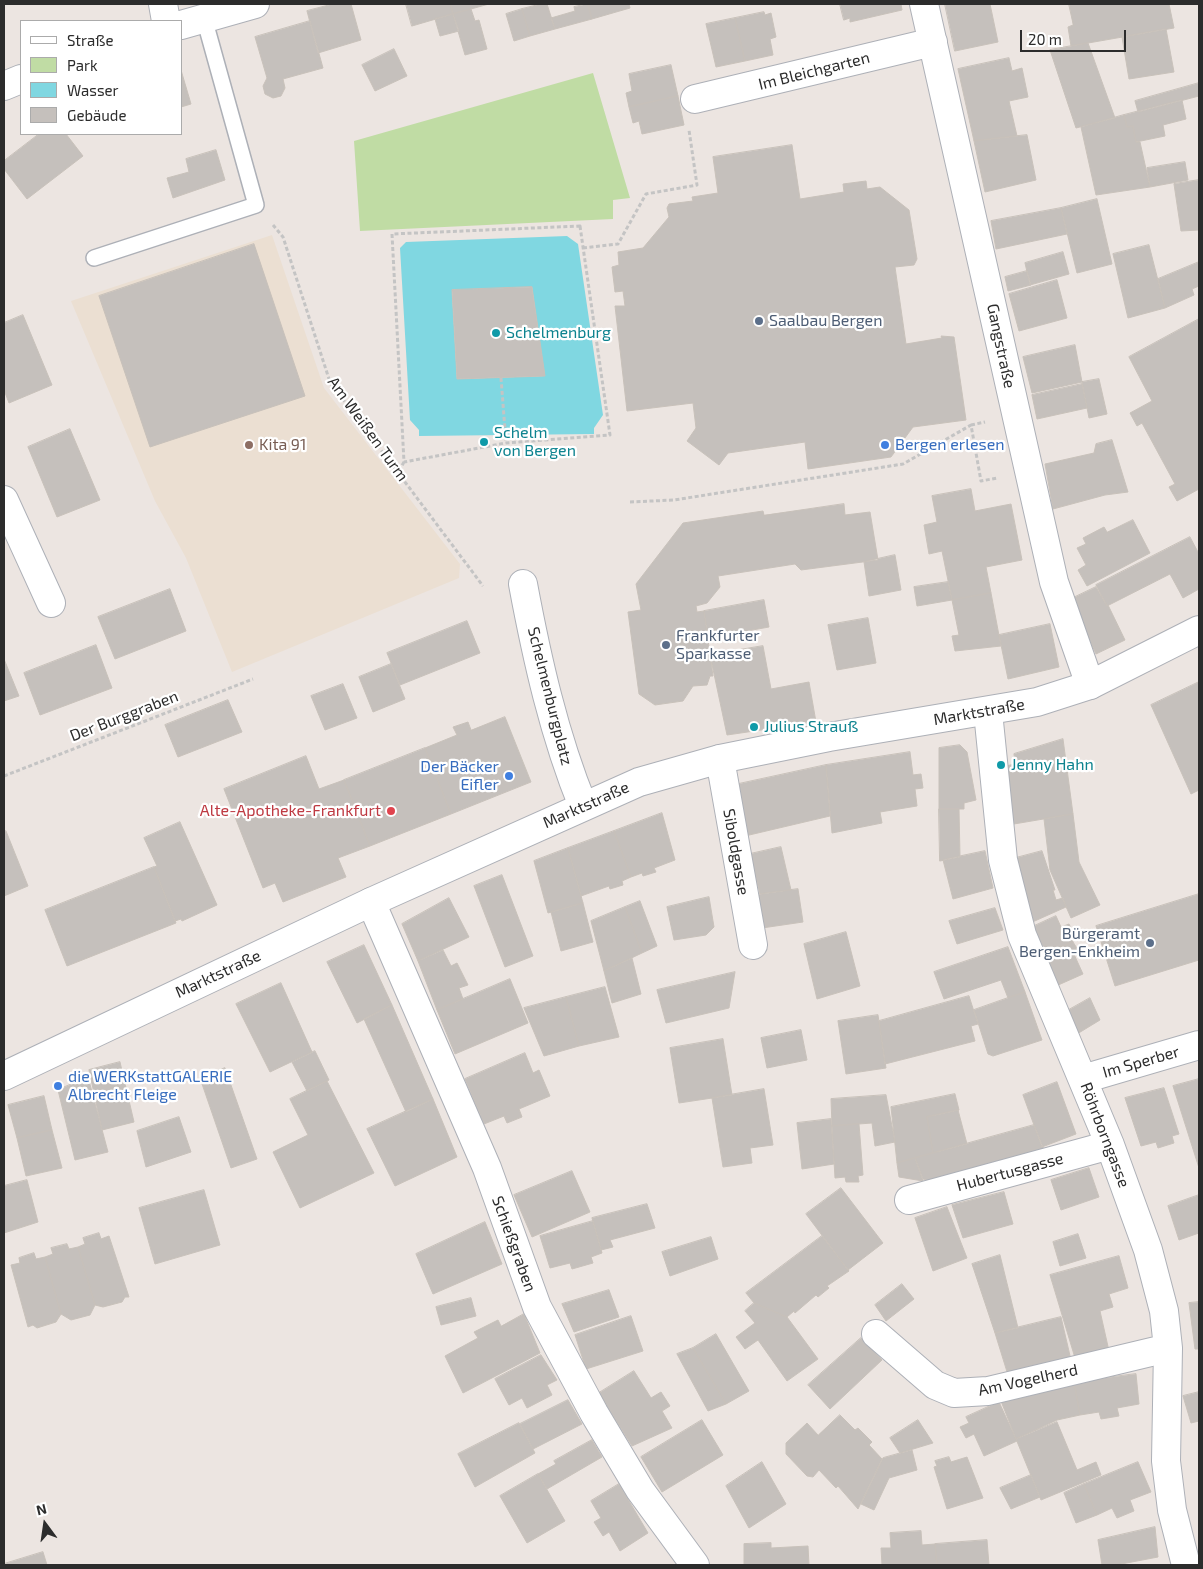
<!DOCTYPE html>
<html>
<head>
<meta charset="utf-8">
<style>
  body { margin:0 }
  #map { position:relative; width:1203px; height:1569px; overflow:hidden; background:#ece5e1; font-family:"Exo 2",sans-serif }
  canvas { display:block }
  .frame { position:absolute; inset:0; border:5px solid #2c2c2c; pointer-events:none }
  .legend { position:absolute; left:20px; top:20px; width:162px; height:115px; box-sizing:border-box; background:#fff; border:1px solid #ababab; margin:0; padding:6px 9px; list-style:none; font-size:15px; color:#2c2c2c }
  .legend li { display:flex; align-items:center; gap:10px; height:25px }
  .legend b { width:25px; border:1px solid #ababab }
  .north { position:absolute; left:20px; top:1499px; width:50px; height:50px; -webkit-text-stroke:4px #fff; paint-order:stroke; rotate:346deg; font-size:14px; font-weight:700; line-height:20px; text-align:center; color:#2c2c2c }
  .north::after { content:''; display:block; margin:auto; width:18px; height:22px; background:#2c2c2c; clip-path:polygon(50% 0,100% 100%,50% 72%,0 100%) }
  .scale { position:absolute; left:1020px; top:30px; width:106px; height:22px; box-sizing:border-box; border:2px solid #2c2c2c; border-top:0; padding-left:6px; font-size:15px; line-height:18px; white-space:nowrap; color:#2c2c2c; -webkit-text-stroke:4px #fff; paint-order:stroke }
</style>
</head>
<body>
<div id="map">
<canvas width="1203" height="1569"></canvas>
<div class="frame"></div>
<ul class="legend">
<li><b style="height:6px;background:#fff"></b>Straße</li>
<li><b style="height:14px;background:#c0dca4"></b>Park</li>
<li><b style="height:14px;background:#80d7e1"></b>Wasser</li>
<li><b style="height:14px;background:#c5c0bc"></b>Gebäude</li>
</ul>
<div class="north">N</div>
<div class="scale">20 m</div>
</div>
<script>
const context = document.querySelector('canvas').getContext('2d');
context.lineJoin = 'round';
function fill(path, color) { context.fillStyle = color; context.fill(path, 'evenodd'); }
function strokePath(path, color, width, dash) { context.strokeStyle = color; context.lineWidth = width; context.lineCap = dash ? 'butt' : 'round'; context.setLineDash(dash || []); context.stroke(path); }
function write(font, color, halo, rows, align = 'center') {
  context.font = font + ' "Exo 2",sans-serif'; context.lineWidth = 4.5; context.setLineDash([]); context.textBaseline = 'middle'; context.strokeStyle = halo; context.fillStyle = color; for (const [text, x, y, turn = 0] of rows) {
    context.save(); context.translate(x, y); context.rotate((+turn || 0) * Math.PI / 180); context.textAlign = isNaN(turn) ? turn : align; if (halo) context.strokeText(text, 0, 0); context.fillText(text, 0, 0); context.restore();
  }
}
fill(new Path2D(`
  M272,235L324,388L460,564L459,578L232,672L186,558L155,501L71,301Z`), '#ebdfd2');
fill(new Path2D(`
  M593,73L630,198L613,200V219L360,231L354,141Z`), '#c0dca4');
fill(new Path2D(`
  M567,236L578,244L603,415L594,428V434L419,436V430L410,420L400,248L406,242ZM532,287L544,376L457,379L452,291Z`), '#80d7e1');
const building = new Path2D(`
  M333,4H351L361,40L318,53L307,11Z
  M406,4H451L453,14L412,26Z
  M451,4H489L453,14Z
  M541,4H547L555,29L530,36L522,9Z
  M588,4H629L630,8L592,19Z
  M588,4L592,19L555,29L551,18L575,11L574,7Z
  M840,4H901L902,10L850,22V18L844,20Z
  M945,4H990L998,42L955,51Z
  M1069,4H1169L1174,28L1071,46L1068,27L1073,25Z
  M471,9L475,21L479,20L487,49L465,55L453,14Z
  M522,9L530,36L514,41L506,14Z
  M764,12L765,15L771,13L776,37L770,39L773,55L745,61L735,18Z
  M453,14L459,31L440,36L435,19Z
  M735,18L745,61L716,67L706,24Z
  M310,21L323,68L283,79L285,88L281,96L273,98L265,94L263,86L267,78L255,37Z
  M1166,29L1174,72L1129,79L1122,37Z
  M1088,43L1115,118L1076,128L1050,50Z
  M394,49L407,76L375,91L362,65Z
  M1009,58L1012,71L1022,68L1028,97L1009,101L1017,136L974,141L958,69Z
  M671,65L678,96L629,107L626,93L632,91L629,74Z
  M181,70L191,104L181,107Z
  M1199,83V96L1138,112L1135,101Z
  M678,96L684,125L642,134L639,121L633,123L629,107Z
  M1182,100L1186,119L1163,125L1165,136L1136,142L1133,126L1127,127L1124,115Z
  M1124,115L1127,127L1133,126L1136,142H1140L1150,187L1096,195L1081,127Z
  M39,134H66L83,156L27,199L4,169V161Z
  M1027,135L1036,180L985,192L974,141Z
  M792,145L800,199L844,192L843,184L866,181L867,189L880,187L909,210L917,259L914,265L895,267L906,344L942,338L941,336L954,337L966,420L913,427L891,457L808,469L805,442L728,453L719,465L687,441L696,428L693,403L627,411L615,306H625L623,291L615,292L612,267L619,265L618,252L643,248L669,217L667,208L669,204L693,201L692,197L718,193L713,157Z
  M216,150L225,180L173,198L167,178L189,172L186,159Z
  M1185,162L1188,180L1150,187L1147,168Z
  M1199,180V230L1181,231L1174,184Z
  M1097,199L1112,264L1077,273L1061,208Z
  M1061,208L1067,234L996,249L991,221Z
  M254,244L305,396L150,447L99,296Z
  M1149,245L1165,308L1128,318L1113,254Z
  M1063,252L1069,274L1030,285L1025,263Z
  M1199,262V286L1192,289L1194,295L1165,308L1158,279Z
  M1027,271L1031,285L1008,291L1005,277Z
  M1057,280L1067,318L1019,331L1009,294Z
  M532,287L545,376L457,379L452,290Z
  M23,315L52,385L9,403L4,390V323Z
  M1199,319V489L1177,501L1169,487L1175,484L1142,423L1137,426L1130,413L1152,401L1129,357Z
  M1075,345L1082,382L1032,393L1023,357Z
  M1099,379L1107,414L1089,418L1082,382Z
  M1082,384L1087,408L1037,419L1032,395Z
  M70,429L100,500L57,517L28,447Z
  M1112,440L1128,492L1105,495L1053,509L1045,464L1094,453L1096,444Z
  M971,489L975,511L1011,504L1022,560L986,567L991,593L952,600L942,551L929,554L924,525L937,522L932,496Z
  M844,504L845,515L870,512L878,560L801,570L795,564L718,576L720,587L707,603L696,606L697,612L704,611L713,676H710L707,685L693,686L683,701L655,705L639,694L628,612L641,610L636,584L683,523L763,511L764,515Z
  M1133,520L1150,553L1087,586L1078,570L1086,565L1077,548L1086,544L1083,538L1104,527L1107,532Z
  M1190,537L1199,554V589L1183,598L1170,574L1107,606L1096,585Z
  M895,555L901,590L869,596L864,562Z
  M948,582L952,600L917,606L914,587Z
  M1096,587L1107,606L1108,605L1125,640L1096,654L1071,599Z
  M170,589L186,631L115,659L98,617Z
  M991,593L1001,646L955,651L952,636L959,635L952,600Z
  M764,600L769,627L708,638L704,611Z
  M868,618L876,663L837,670L828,625Z
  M467,621L480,653L400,685L387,653Z
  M1050,624L1059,667L1008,679L999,635Z
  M96,645L112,688L40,715L24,673Z
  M763,646L771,689L809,682L816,722L727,735L710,655Z
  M4,659L19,696L4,701Z
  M391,664L405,699L373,712L359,677Z
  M1199,682V790L1191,794L1151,705Z
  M343,684L357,718L325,730L311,696Z
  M228,700L242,732L178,757L165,725Z
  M505,717L531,782L451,814L425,748L457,735L453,727L468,722L471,730Z
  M1063,739L1073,814L1008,825L1001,767L1015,764L1014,754Z
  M960,745L967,752L976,800L964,803V809H939V748Z
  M425,748L451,814L370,846L344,780Z
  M910,752L913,775L921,774L923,788L915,789L917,806L880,812L882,823L832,833L826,765Z
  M306,756L319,789L344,780L370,846L338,858L346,877L283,902L275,883L263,888L224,789Z
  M826,765L830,816L745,836L734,785Z
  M939,809H959L960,857L940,861Z
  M662,813L675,860L654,868L656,872L643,876L642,873L631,877L614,831Z
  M1073,814L1079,862L1100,905L1071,918L1050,870L1044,819Z
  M180,822L217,905L182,921L181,919L175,921L154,867L157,866L144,838Z
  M6,831L28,886L4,896V832Z
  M614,831L631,877L622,881L623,885L610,889L609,886L581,896L568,848Z
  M781,847L791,890L760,894L750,854Z
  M568,848L583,903L548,913L534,861Z
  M985,851L993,888L953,899L943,860Z
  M1042,851L1055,890H1053L1056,900L1063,898L1066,907L1028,924L1012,859Z
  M154,867L176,923L67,966L45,910Z
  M502,875L533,956L505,967L474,886Z
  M798,889L803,922L762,928L755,895Z
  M1199,894V960L1115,986L1096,926Z
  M709,897L714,927L706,935L674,940L667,907Z
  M449,898L469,937L418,961L402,924Z
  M640,901L657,946L642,953L625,907Z
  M583,903L593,942L561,951L551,912Z
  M625,907L642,953L604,971L591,921Z
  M995,908L1003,930L957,944L949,921Z
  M1056,916L1061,927L1069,924L1075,936L1071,937L1073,942L1042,955L1030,928Z
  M846,932L860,986L817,999L804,944Z
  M1073,942L1078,950L1073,952L1083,974L1056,986L1042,955Z
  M364,945L392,1005L357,1023L327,962Z
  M1008,947L1025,992L1008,998L1001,980L944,999L934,972Z
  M443,950L451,966L457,963L468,985L459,988L463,999L437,1010L418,961Z
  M632,958L641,994L612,1003L604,971Z
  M735,972L729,1008L666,1023L657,990Z
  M510,979L528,1023L455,1054L437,1010Z
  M281,983L312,1052L270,1072L236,1004Z
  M605,987L619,1037L579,1046L566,997Z
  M1025,992L1042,1040L993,1056L988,1054L974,1010Z
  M969,996L978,1024L971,1026L975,1041L885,1064L879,1021Z
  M566,997L579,1046L544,1056L524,1008Z
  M1090,998L1100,1020L1077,1034L1067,1011Z
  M392,1005L433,1099L406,1112L364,1019Z
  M878,1015L886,1068L846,1074L838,1021Z
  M801,1030L807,1060L767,1068L761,1038Z
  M723,1039L732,1095L679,1103L670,1048Z
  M315,1051L329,1080L307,1091L292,1062Z
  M525,1053L533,1073L539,1070L550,1096L519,1109L522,1117L507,1123L504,1116L484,1124L465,1079Z
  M120,1062L134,1122L102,1130L89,1070Z
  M225,1068L257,1159L231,1168L200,1078Z
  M88,1077L108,1152L75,1160L58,1090Z
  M1199,1079V1168L1173,1086Z
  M327,1081L374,1173L300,1208L273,1152L308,1135L290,1099Z
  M1057,1082L1076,1134L1042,1147L1023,1095Z
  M1164,1088L1179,1134L1172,1136L1174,1143L1158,1148L1156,1142L1141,1146L1125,1098Z
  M764,1089L773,1145L750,1148L752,1163L723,1167L712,1098Z
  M955,1094L959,1110L927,1117L933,1153L897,1163L891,1107Z
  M886,1095L895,1142L875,1146L872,1123L832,1126L831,1099Z
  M44,1096L52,1130L17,1138L8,1105Z
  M433,1099L457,1157L395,1186L367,1129Z
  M958,1110L967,1144L933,1153L927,1117Z
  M179,1117L191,1152L146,1167L137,1131Z
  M831,1119L834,1164L802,1169L797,1123Z
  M859,1124L863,1175L858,1176L859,1182H846L845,1177L835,1178L832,1126Z
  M1034,1125L1045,1152L941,1183L923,1179L915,1158Z
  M52,1130L62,1168L26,1176L17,1138Z
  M915,1158L923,1181L899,1177L897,1163Z
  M1089,1168L1099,1197L1061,1210L1051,1180Z
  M572,1171L590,1212L532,1237L514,1195Z
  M27,1180L38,1222L4,1233V1186Z
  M841,1188L883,1243L848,1270L806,1214Z
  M204,1190L220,1245L155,1264L139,1208Z
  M1004,1192L1013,1224L963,1238L952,1205Z
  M1199,1195V1233L1179,1240L1168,1206Z
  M647,1204L655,1228L610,1240L613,1247L601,1250L592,1218Z
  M947,1207L967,1258L933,1271L915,1218Z
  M593,1221L602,1253L591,1257L593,1263L572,1269L570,1263L550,1268L540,1236Z
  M485,1222L502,1264L433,1294L416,1254Z
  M99,1233L101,1239L109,1236L129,1297H125L122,1302L103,1307L95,1305L78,1247L85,1244L83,1238Z
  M1078,1234L1086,1258L1060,1266L1053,1242Z
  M822,1236L849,1271L827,1286L829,1288L818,1297L816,1295L795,1313L794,1311L787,1317L754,1303L746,1293Z
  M711,1237L718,1259L670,1276L662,1252Z
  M67,1244L69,1249L78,1247L95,1305L90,1315L71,1320L61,1314L45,1257L53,1254L51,1248Z
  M34,1253L36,1259L45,1257L61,1314L56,1322L37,1328L33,1325L28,1327L11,1265L20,1263L19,1258Z
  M1000,1255L1018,1328L995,1333L972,1264Z
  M1119,1256L1128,1288L1109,1294L1113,1307L1100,1311L1109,1351L1075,1358L1050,1275Z
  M902,1284L914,1299L886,1321L875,1305Z
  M609,1290L619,1317L574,1332L562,1304Z
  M471,1298L476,1316L441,1325L436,1307Z
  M1199,1302V1349H1195L1189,1303Z
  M754,1303L787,1317L818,1359L787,1381L758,1340L745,1349L736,1337L755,1323L745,1311Z
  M524,1314L540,1353L463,1393L445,1356L478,1338L474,1332L498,1320L501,1326Z
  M631,1316L643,1351L586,1369L575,1335Z
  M1061,1317L1071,1360L1008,1375L995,1333Z
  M716,1334L749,1391L726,1404L693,1348Z
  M861,1338L882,1360L830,1409L808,1385Z
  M693,1348L726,1404L708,1411L677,1354Z
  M541,1355L557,1380L547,1385L552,1395L527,1408L522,1398L509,1405L495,1379Z
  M634,1371L651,1398L661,1392L670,1406L662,1411L672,1428L632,1446L599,1393Z
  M1136,1374L1139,1404L1117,1408L1119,1416L1101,1419L1099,1412L1080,1415L1074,1382Z
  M1074,1382L1080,1415L1057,1420L1016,1439L1001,1401Z
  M1199,1392V1421L1191,1423L1183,1396Z
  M568,1400L582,1424L533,1449L520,1424Z
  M999,1402L1017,1441L984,1456L974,1434L966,1438L960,1427L969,1423L966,1417Z
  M840,1415L855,1430L858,1428L872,1442L869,1445L882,1459L858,1509L838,1486L836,1488L819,1470L813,1477L807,1476L786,1454V1443L807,1423L818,1435Z
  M702,1420L723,1455L662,1492L641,1457Z
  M918,1420L933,1443L900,1453L890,1438Z
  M1057,1422L1077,1470L1096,1462L1101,1475L1041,1500L1016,1439Z
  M519,1423L535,1453L475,1487L458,1454Z
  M592,1440L602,1457L547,1489L538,1474L556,1464L554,1461Z
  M912,1450L917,1470L889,1478L874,1510L861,1504L883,1458Z
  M949,1457L951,1462L967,1457L983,1498L947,1509L934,1467L937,1466L935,1461Z
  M762,1462L786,1504L749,1528L726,1486Z
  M1138,1462L1151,1492L1130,1500L1134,1511L1117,1518L1112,1508L1097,1515L1084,1484Z
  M538,1474L565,1521L527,1543L500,1496Z
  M1031,1475L1040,1497L1011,1509L1000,1488Z
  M619,1484L648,1533L620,1551L609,1532L603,1536L594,1522L601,1518L591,1501Z
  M1084,1484L1097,1515L1076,1523L1064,1493Z
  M1155,1527L1158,1557L1116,1565H1102L1098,1540Z
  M921,1531L922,1545L935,1544L937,1565H882L881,1548H891L890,1533Z
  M987,1540L989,1565H937L935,1544Z
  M771,1543V1548L808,1546L809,1565H744V1544Z
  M43,1552L47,1565H4V1564Z`);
fill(building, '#c5c0bc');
strokePath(building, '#c8c1ba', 1);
const service = new Path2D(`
  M94,258L256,205L204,18`);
const minor = new Path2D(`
  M163,4L166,21
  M924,4L1054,582L1090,685
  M181,25L255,4
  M4,86L21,79
  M695,99L933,42
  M4,500L51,603
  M523,584C537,659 554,735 583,806
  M988,712L1003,860L1022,935L1110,1145L1148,1250L1164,1311L1168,1348L1166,1461L1172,1510L1186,1565
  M720,759L753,945
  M371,902L487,1168L537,1307L594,1413L640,1490L695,1565
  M1083,1079L1199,1045
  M909,1200L1110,1145
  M876,1334L935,1385L954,1393L988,1391L1168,1348`);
const tertiary = new Path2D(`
  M4,1076L371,902L639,782L720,759L829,737L1037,702L1090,685L1199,630`);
strokePath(service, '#adb0b7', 18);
strokePath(minor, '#adb0b7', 30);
strokePath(tertiary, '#adb0b7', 30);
strokePath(new Path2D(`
  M273,225L283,237L330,382L483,586
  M580,226L610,435L506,443L404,462L392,234Z
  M583,248L618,244L646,194L697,185L689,130
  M501,378L506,443
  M971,425L985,422
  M399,471L404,462
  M630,502L674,500L903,464L971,425L981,481L997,478
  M4,776L253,679`), '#c4c4c4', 3, [4, 2.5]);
strokePath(service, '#fff', 15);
strokePath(minor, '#fff', 28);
strokePath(tertiary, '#fff', 28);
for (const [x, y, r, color] of [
  [759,321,5,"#5c6f8a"],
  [496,333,5,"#0f9aa8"],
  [484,442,5,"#0f9aa8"],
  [249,445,5,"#8d6e63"],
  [885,445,5,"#3f7fe0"],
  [666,645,5,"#5c6f8a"],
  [754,727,5,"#0f9aa8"],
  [1001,765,5,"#0f9aa8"],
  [509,776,5,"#3f7fe0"],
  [391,811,5,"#e0444e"],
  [1150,943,5,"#5c6f8a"],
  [58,1086,5,"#3f7fe0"]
]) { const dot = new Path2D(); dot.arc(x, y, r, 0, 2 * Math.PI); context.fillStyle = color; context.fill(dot); strokePath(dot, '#fff', 2); }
write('16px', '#2c2c2c', '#fff', [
  ["Im Bleichgarten",814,71,-14],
  ["Gangstraße",1001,346,78],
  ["Am Weißen Turm",368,429,54],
  ["Schelmenburgplatz",550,696,76],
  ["Marktstraße",979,712,-10],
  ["Der Burggraben",124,716,-21],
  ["Marktstraße",586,805,-24],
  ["Siboldgasse",736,852,80],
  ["Marktstraße",218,974,-25],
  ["Im Sperber",1141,1062,-16],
  ["Röhrborngasse",1105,1135,69],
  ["Hubertusgasse",1010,1172,-15],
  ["Schießgraben",514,1244,70],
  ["Am Vogelherd",1028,1380,-12]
]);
write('16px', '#4e5e75', '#fff', [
  ["Saalbau Bergen",769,321],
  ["Frankfurter",676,636],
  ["Sparkasse",676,654],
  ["Bürgeramt",1140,934,"right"],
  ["Bergen-Enkheim",1140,952,"right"]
], 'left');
write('16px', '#0d838f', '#fff', [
  ["Schelmenburg",506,333],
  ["Schelm",494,433],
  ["von Bergen",494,451],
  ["Julius Strauß",764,727],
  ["Jenny Hahn",1011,765]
], 'left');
write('16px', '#785e54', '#fff', [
  ["Kita 91",259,445]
], 'left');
write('16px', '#366cbe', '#fff', [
  ["Bergen erlesen",895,445],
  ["Der Bäcker",499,767,"right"],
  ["Eifler",499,785,"right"],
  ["die WERKstattGALERIE",68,1077],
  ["Albrecht Fleige",68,1095]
], 'left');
write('16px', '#be3a42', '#fff', [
  ["Alte-Apotheke-Frankfurt",381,811]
], 'right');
</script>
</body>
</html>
